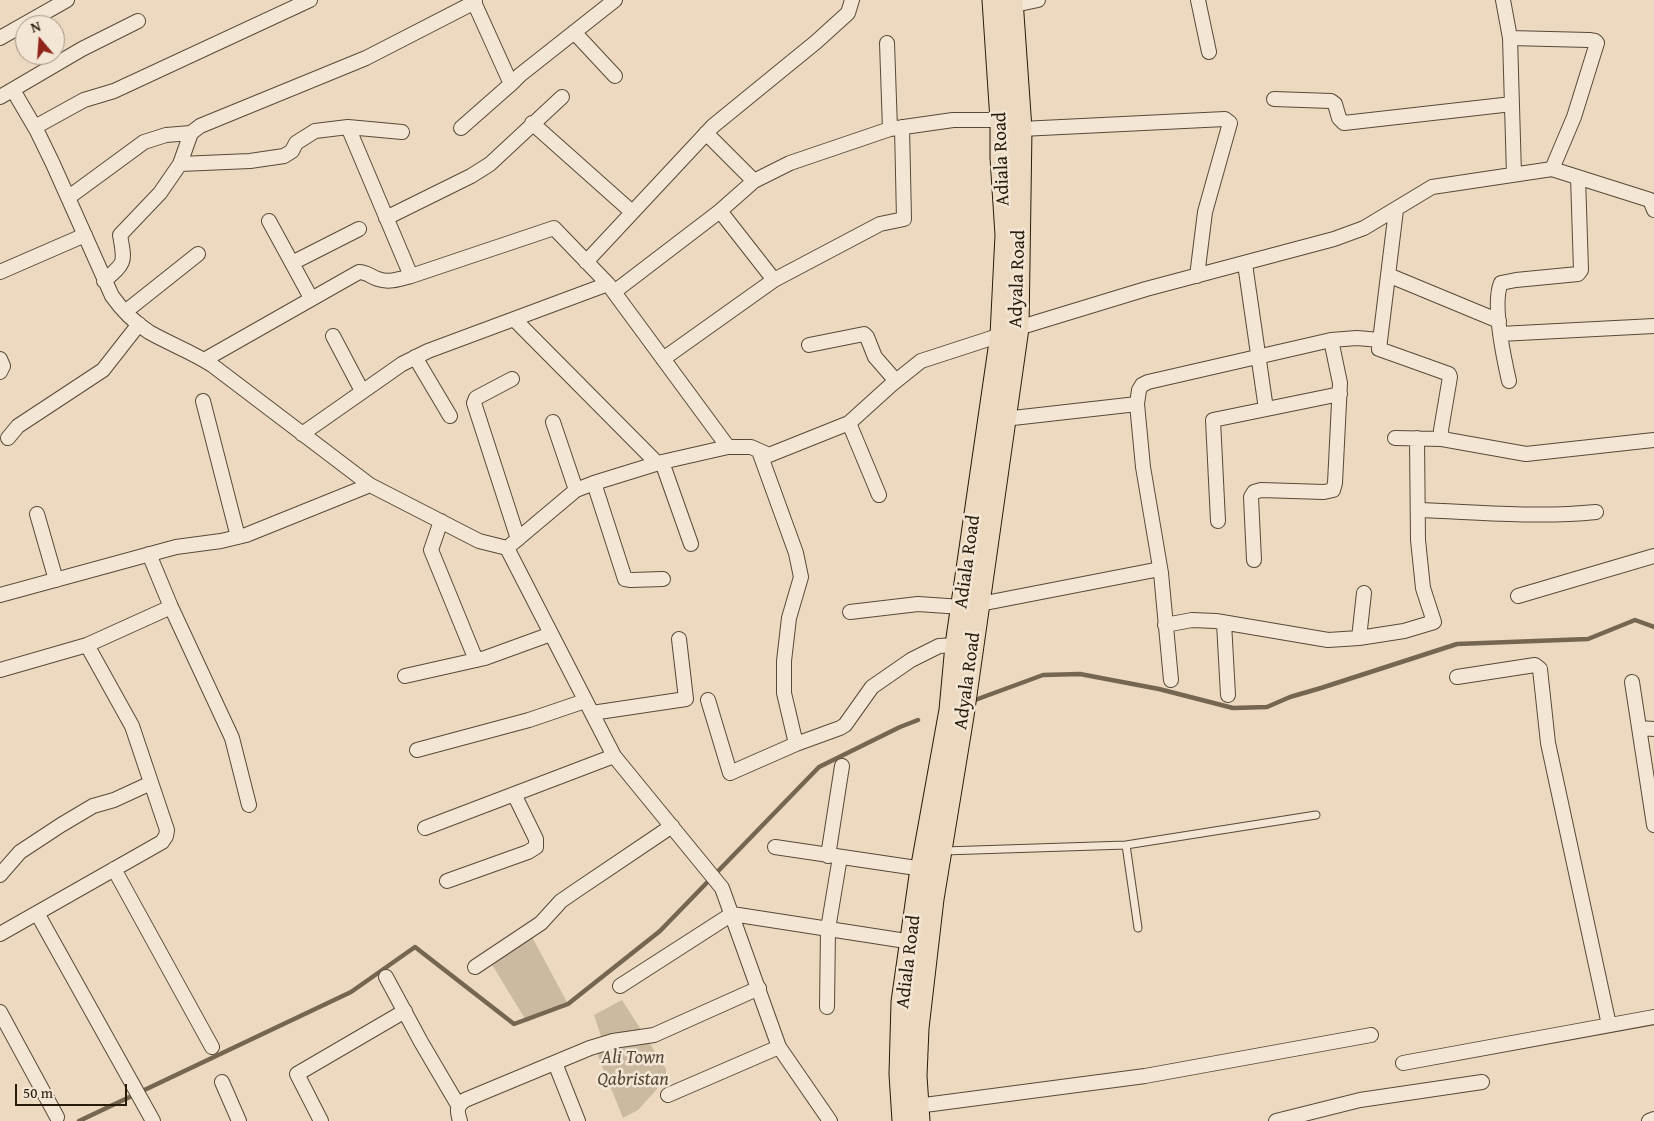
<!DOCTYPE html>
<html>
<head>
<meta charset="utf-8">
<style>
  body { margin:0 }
  #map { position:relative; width:1654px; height:1121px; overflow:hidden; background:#ecd9bf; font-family:"Gentium Book Plus",serif }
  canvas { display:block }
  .north { position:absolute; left:15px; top:15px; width:50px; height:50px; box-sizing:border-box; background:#f3e6d5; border:1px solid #a19584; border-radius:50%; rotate:342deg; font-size:14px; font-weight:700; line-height:20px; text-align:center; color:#271b0a }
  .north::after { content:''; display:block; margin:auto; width:18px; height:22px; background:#8f2418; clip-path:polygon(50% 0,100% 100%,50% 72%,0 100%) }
  .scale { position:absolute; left:15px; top:1084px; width:112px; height:22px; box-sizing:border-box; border:2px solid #271b0a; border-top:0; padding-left:6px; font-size:15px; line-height:18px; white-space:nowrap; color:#271b0a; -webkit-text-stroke:4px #f3e6d5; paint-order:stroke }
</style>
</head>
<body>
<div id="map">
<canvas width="1654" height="1121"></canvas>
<div class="north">N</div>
<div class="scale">50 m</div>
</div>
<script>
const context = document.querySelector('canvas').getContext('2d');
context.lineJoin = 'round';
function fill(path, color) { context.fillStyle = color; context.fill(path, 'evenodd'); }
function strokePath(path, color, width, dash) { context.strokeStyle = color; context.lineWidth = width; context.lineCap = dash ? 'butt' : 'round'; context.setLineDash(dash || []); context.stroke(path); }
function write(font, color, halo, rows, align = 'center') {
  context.font = font + ' "Gentium Book Plus",serif'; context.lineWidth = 5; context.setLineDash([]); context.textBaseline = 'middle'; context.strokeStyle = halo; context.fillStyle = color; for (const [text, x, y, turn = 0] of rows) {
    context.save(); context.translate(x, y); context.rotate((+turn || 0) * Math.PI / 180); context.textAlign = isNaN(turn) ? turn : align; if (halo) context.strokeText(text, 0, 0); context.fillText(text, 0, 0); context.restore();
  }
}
fill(new Path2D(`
  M532,937L568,1004L527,1022L491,963Z
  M622,1000L666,1069V1079L638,1110L623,1118L598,1056L602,1039L594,1015Z`), '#cbb9a0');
strokePath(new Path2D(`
  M975,700L1043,675L1080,674L1159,689L1233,708L1267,707L1290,697L1321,688L1457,644L1588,639L1635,620L1654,627
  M79,1121L351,992L415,947L514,1024L568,1004L660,931L819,767L900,727L918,720`), '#756651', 4.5);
const service = new Path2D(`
  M1126,845L1138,928
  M944,851L1126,845L1316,815`);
const minor = new Path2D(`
  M473,0L511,84L520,75L615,0
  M1198,0L1209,52
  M1503,0L1510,38L1514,174
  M1005,7L1038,0
  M574,32L615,76
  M0,38L67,0
  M1510,38L1589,40L1595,41L1597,43L1574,117L1552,169
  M887,43L890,129
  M13,90L37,131L53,164L112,296C122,310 135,323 149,332C170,344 192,352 212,365L370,485L479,541L507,548
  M0,97L82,49L138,21
  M1274,99L1331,101L1335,104L1339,118L1344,123L1512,104
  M532,123L632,212
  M35,127L84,100L114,91L310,0
  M348,127L411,276L554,228L608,284L728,447
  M461,128L511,84
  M1021,129L1225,119L1230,123L1205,212L1197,276
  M706,133L754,181L790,163L890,129L953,120H1001
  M180,164L250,161L284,156L292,151L296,143L315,131L348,127L402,132
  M754,181L720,211L774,280
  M69,197L144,142L166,135L191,133
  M1396,210L1379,349L1449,374L1450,377L1441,430L1442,439L1526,454L1654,440
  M386,218L471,176L490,164L562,97
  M269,221L311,298
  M586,262L713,126L816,42L848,13L852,0
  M292,263L359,229
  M1245,264L1266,409
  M0,272L85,235
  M1388,275L1499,321
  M104,281C126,262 125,263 120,235L160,193L180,164L191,133L200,126L366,58L475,2
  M614,292L720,211
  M125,312L198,254
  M514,319L657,463
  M1500,334L1654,326
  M333,336L362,391
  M809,345L864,334L867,337L875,357L896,381
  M415,357L450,416
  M0,359L3,366L0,372
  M663,359L774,280L880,224L904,219L902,127
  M204,360L359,272C367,272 371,277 378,279C389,283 400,279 411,276
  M512,379L476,398L474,403L518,539
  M1509,381C1504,359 1492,303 1501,283L1516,280L1578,274L1581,270L1578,177
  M203,401L238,537
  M1004,419L1137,404
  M553,422L576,490
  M849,423L879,495
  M302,434L402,364L428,351L608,284
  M8,438L18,426L103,370L139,324
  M1395,438L1442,439
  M759,451L796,553L801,577L789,618L784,661V693L796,744
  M662,462L691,544
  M594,483L625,579L631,580L663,579
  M1418,510C1477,512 1537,518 1596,512
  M37,514L56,580
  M441,521L431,550L476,660
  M1218,521L1213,420L1340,394
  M149,554L171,607L232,738L249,805
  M1254,560L1251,497L1254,492L1261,490L1324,492L1333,490L1335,483L1340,383L1331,340
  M0,595L176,547L221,541L246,535L370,485
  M1518,596L1654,556
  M980,604L1160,569
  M850,612L918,604L962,607
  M1224,623L1228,695
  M1165,625L1192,620L1216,621L1328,640L1359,638L1404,631L1434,622L1423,588L1418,540L1417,438
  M1359,638L1364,593
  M0,670L87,645L171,607
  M405,676L485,658L551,634
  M1457,677L1535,665L1540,669L1548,743L1609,1025
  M1171,680L1161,573L1143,467L1137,404L1139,390L1142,385L1148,382L1331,340L1357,338L1380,340
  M1632,682L1654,825
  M708,700L730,773L796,744L840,728L845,725L872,687L911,660L939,646L956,645
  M592,713L686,699L679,639
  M1639,728L1654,729
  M417,750L529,720L585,701
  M425,828L614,756
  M775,847L930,870
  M828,856L842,766
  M114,869L212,1047
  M0,875L20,852L61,825L93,806L114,800L151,783
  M447,881L528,852L536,847V839L514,794
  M37,913L153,1121
  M0,934L162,842L166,836L167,830L132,726L87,645
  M475,967L541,923L561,901L577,890L672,826
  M386,977L421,1042L458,1105
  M620,986L732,914L919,943
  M827,1007L828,929L840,857
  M0,1012L57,1117
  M555,1063L578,1121
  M1403,1063L1654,1017
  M222,1082L239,1121
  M668,1095L779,1047
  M917,1106L1145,1076L1371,1035
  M321,1121L297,1074L405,1011
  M460,1121C457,1111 456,1107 465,1100L590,1048L613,1041L654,1035L759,988
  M830,1121L779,1047L722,888L614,756L507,548L576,490L594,483L662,462L728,447H751L769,455L849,423L891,385L921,361L1001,335L1018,328L1146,289L1334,239L1364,228L1432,187L1552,169L1650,200L1654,210
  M1276,1121L1360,1100L1482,1082
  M1649,1121L1654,1119`);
const primary = new Path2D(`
  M903,1121L900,1074L902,1002L920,876L950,710L956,645L1001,335L1006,235L1001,158V120L993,0
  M919,1121L916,1076L918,1028L933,899L963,716L1018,328L1021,129L1012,0`);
strokePath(service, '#584a37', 9);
strokePath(minor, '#584a37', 16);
strokePath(primary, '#271b0a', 23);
strokePath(service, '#f3e6d5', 7);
strokePath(minor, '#f3e6d5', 14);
strokePath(primary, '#ecd9bf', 21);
write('19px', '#271b0a', '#f3e6d5', [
  ["Adiala Road",1002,159,-92],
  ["Adyala Road",1018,279,-88],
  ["Adiala Road",968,562,-82],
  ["Adyala Road",968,681,-82],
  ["Adiala Road",909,962,-83]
]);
write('italic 19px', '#584a37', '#f3e6d5', [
  ["Ali Town",633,1058],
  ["Qabristan",633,1080]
]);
</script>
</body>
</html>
